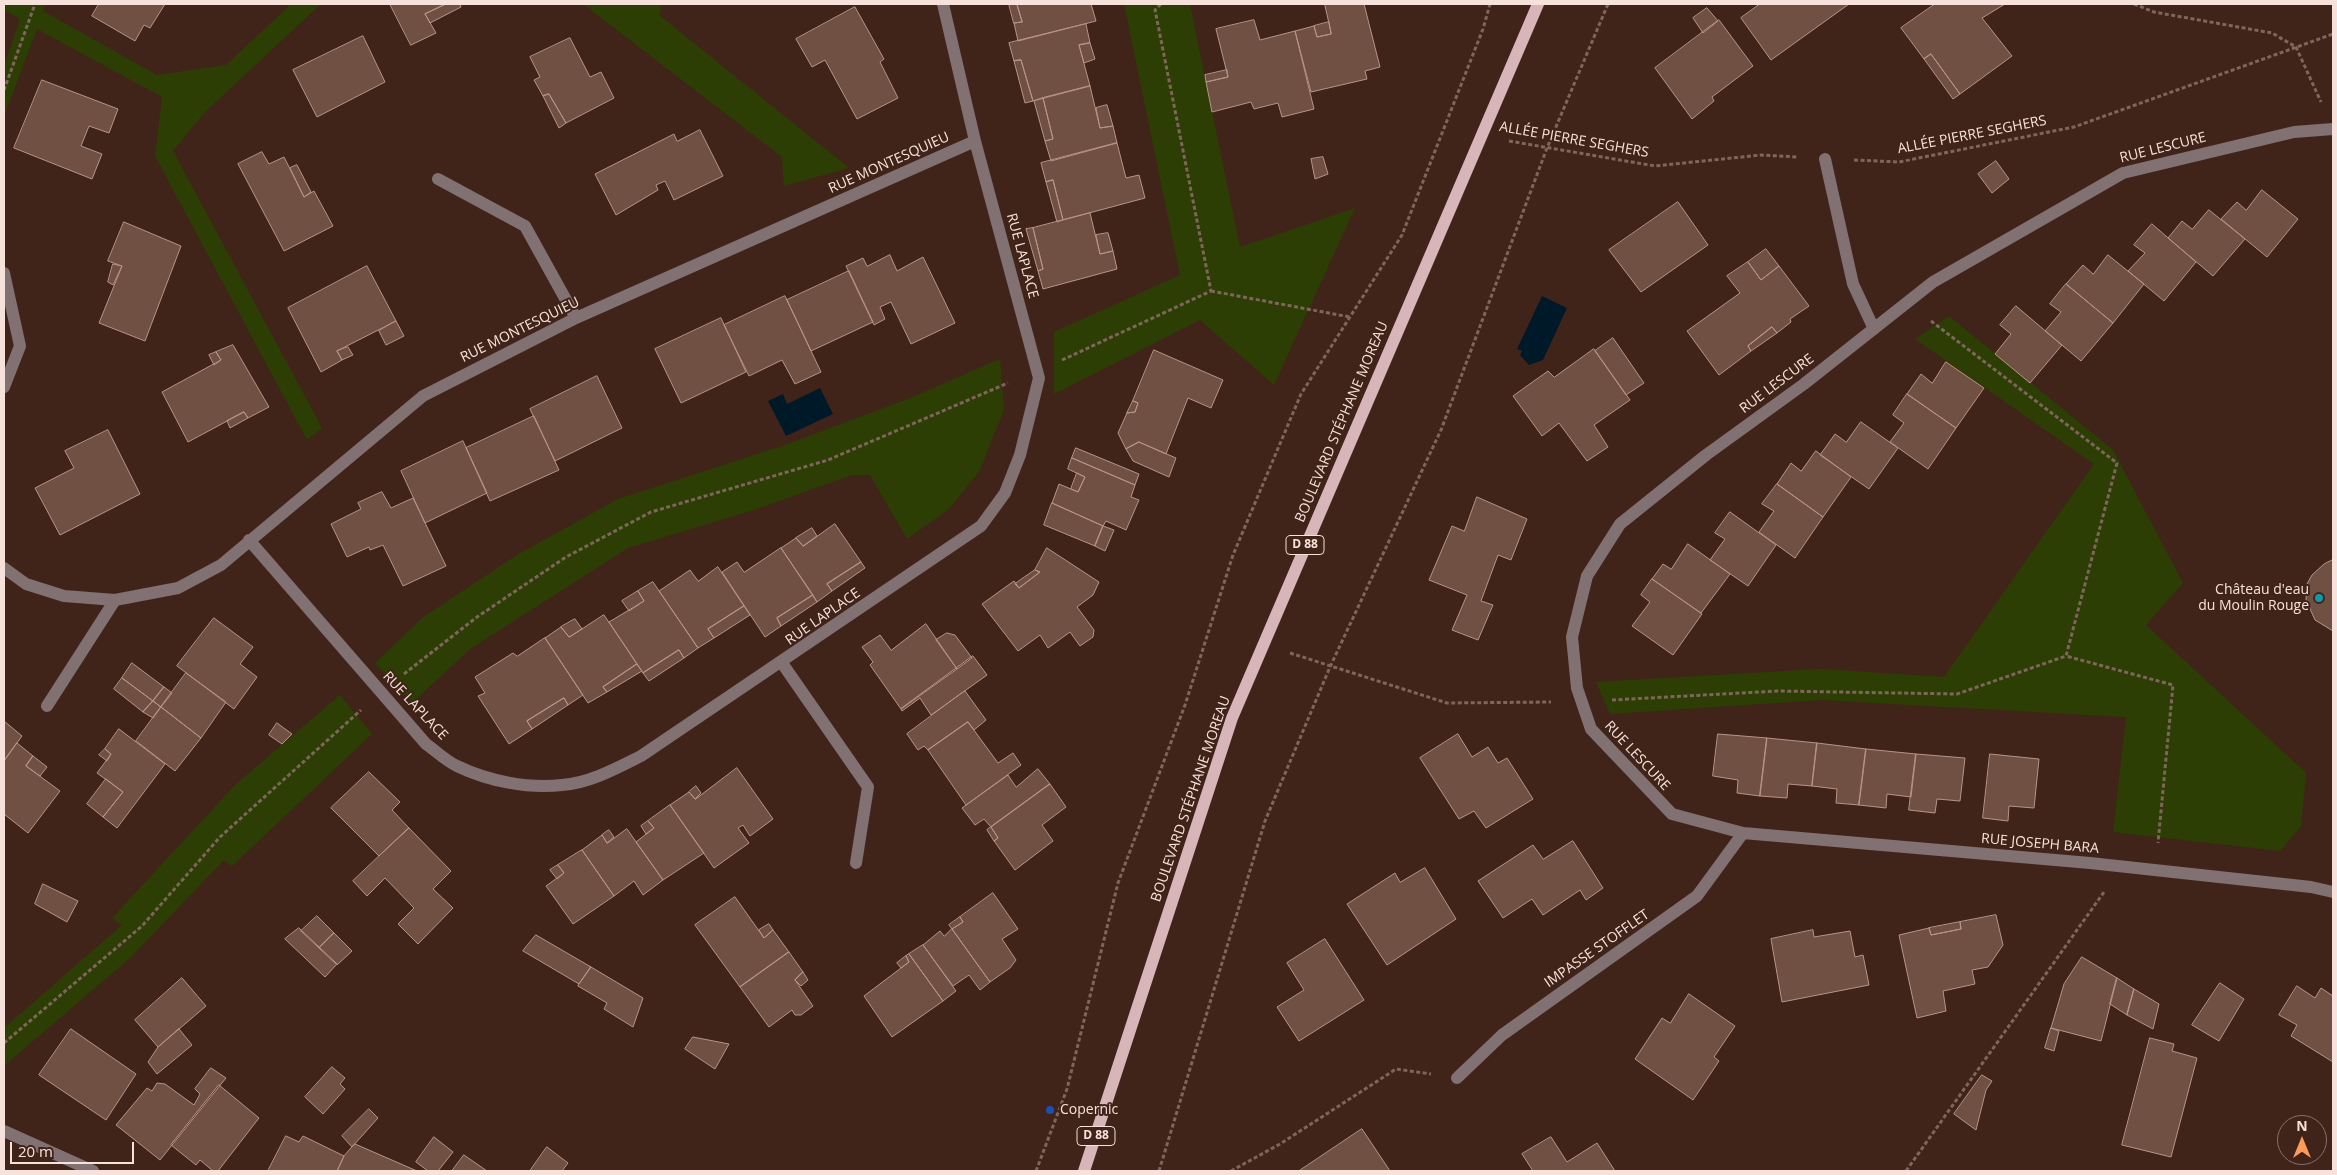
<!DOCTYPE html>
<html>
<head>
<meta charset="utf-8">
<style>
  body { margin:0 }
  #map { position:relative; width:2337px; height:1175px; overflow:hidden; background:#412419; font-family:"Open Sans",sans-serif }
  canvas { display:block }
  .frame { position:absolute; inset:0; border:5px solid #f6e2db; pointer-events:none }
  .north { position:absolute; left:2277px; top:1115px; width:50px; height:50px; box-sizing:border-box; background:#412419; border:1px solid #897067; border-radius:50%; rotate:0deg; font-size:14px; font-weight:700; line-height:20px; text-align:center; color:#f6e2db }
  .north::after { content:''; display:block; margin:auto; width:18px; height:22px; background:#fe9b59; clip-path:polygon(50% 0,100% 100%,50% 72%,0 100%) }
  .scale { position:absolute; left:10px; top:1142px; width:124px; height:22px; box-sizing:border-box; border:2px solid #f6e2db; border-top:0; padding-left:6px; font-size:15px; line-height:18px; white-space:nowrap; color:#f6e2db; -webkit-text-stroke:4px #412419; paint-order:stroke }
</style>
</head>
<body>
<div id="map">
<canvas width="2337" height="1175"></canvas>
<div class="frame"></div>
<div class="north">N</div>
<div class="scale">20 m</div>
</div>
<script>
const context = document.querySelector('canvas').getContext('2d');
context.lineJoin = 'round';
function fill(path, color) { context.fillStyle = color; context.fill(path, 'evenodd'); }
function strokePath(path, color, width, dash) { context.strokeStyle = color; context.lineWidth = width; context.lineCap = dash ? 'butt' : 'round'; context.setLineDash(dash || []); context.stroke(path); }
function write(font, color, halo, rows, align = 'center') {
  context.font = font + ' "Open Sans",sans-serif'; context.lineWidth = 4; context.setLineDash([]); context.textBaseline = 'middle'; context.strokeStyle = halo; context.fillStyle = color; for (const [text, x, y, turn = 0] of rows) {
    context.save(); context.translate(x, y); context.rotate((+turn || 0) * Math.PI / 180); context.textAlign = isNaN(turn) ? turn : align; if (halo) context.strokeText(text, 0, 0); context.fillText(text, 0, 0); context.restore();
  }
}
fill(new Path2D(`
  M4,4H45L43,11L157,75L226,65L291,4H321L204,113L173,151L322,428L307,440L155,156L162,97L37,29L4,116V65L20,19L4,10Z
  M583,4H657L662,7L659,15L849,168L784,186L782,157Z
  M1124,4H1194L1190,5L1240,247L1355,208L1274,385L1200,320L1054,394V332L1180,275Z
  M1949,316L2113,450L2183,583L2146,625L2306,773L2301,826L2280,851L2113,832L2126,717L1821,700L1610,714L1596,682L1820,669L1944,677L2094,464L1915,339Z
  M1000,359L1004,410L979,472L949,509L907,539L870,475H852L754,510L628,548L470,649L412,703L375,663L422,618L517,555L618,499L785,445L910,398Z
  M340,695L372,734L232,866L224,860L131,957L4,1066V1028L122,925L112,918L236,784Z`), '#2c3e04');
fill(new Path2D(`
  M1542,296L1567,308L1543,360L1529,365L1520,355L1522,351L1517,349Z
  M820,388L833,414L786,436L768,401L783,394L787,404Z`), '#001929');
const building = new Path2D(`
  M99,4H165L150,28L144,25L135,41L92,16Z
  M390,4H446L425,14L436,33L411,45Z
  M446,4H460L461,7L430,23L425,14Z
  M1009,4H1017L1022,22L1014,23Z
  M1017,4H1091L1096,21L1018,41L1014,23L1022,22Z
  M1325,4H1364L1380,67L1365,71L1367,79L1311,92L1295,31L1314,26L1317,37L1331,34Z
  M1760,4H1849L1771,60L1741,18Z
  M1935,4H2005L1982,18L2012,56L1960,94L1931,54L1924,59L1901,28Z
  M855,7L884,59L880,62L898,98L857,119L825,60L812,67L796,39Z
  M1707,8L1718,21L1703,33L1693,18Z
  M1254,20L1260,40L1295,31L1314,109L1282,117L1278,103L1254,109L1251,102L1212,112L1206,82L1228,77L1216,29Z
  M1719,20L1753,66L1712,97L1714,101L1692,119L1655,68Z
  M1329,22L1331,34L1317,37L1314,26Z
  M1086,24L1090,43L1079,45L1090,86L1033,101L1021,60L1014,61L1009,43Z
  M363,36L385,82L317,117L293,70Z
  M570,38L590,77L601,72L614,98L566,123L549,94L543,96L534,80L540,77L530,57Z
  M1090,43L1095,59L1084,63L1079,45Z
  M1931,54L1960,94L1953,99L1924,59Z
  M1021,60L1033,101L1025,103L1014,61Z
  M1227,70L1228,77L1206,82L1205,75Z
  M42,80L118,109L109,133L89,126L81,146L102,154L92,179L14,148Z
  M1090,86L1100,128L1113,126L1117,143L1051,161L1045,141L1053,139L1043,98Z
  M549,94L566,123L559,128L543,96Z
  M1043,98L1053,139L1045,141L1034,101Z
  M1107,105L1113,126L1100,128L1096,108Z
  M700,130L723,176L674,200L665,181L656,185L658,190L616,215L595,174L674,134L677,141Z
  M1117,143L1126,178L1139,175L1145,198L1063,220L1053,180L1046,182L1041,163Z
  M262,152L269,164L284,157L304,197L314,191L333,226L284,251L238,164Z
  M1323,157L1328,174L1315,179L1311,159Z
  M1996,161L2009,179L1992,193L1978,174Z
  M297,165L311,192L304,197L290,168Z
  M1053,180L1063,220L1057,222L1046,182Z
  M2262,190L2298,219L2267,257L2221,219L2237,202L2246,210Z
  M1678,202L1708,245L1641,292L1609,250Z
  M2209,210L2245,239L2213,276L2168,238L2182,221L2192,229Z
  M1090,213L1100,254L1113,251L1117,269L1043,289L1038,271L1043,269L1033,228Z
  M124,222L181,246L145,341L99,323L122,266L108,261Z
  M2152,224L2196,262L2164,301L2128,271L2145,253L2134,245Z
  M1033,228L1043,269L1038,271L1026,229Z
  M1108,233L1113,251L1100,254L1096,235Z
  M1766,249L1779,266L1761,280L1748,262Z
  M890,255L897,271L923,257L955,323L911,344L891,302L880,307L885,319L874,325L846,266L863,258L867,266Z
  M2108,255L2144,284L2113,323L2066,284L2083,265L2093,274Z
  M1748,262L1761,280L1779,266L1809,306L1790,319L1791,322L1777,333L1772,327L1748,346L1751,351L1719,375L1687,331L1740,293L1727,276Z
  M113,264L122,266L113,285L108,282Z
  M367,266L396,321L337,351L342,360L321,372L288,308Z
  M849,271L873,322L811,351L787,300Z
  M2066,284L2113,323L2081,361L2045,331L2061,312L2050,304Z
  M785,296L821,372L795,384L782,360L749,376L724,325Z
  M2016,306L2062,345L2030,383L1995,354L2011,334L2000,325Z
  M721,318L746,372L681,403L655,349Z
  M396,321L404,336L386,345L379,331Z
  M1772,327L1777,333L1751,351L1748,346Z
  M1613,338L1644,383L1626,395L1595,351Z
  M233,345L269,407L248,418L244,412L188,442L162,392L221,360L216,352Z
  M348,347L353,355L342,360L337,351Z
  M1594,349L1630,400L1594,425L1608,447L1587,461L1559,423L1542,436L1513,396L1548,371L1554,377Z
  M1154,350L1223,380L1211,408L1188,398L1166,454L1139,442L1126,449L1118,433L1127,413L1135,412L1138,403L1133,401Z
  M216,352L221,360L214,365L209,355Z
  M1946,362L1984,388L1956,428L1907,394L1921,374L1932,383Z
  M597,376L622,428L555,461L530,409Z
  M1907,394L1956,428L1928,469L1890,442L1904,423L1893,415Z
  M1133,401L1138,403L1135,412L1127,413Z
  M244,412L248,418L230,428L227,421Z
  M534,416L559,470L490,501L466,448Z
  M1861,422L1898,448L1869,489L1820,455L1835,434L1846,442Z
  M108,430L140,494L60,535L35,488L74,468L65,451Z
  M463,441L487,493L425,523L401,471Z
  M1139,442L1176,458L1169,477L1133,461L1126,449Z
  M1076,448L1139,474L1135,485L1072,458Z
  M1816,451L1851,477L1823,517L1777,484L1791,463L1801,471Z
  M1072,458L1135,485L1131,497L1139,500L1126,530L1106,521L1103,526L1052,503L1059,484L1078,492L1085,477L1068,469Z
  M1077,473L1085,477L1078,492L1071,489Z
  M1777,484L1823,517L1795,558L1759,532L1774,511L1762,504Z
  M382,492L391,508L413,498L446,566L403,586L383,545L370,550L369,547L347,557L331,524L361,509L358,503Z
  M1477,497L1527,519L1511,560L1498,555L1481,601L1493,605L1478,640L1452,630L1467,595L1429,580L1452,526L1464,531Z
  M1052,503L1103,526L1095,546L1044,525Z
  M1730,512L1776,545L1748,586L1710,560L1725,539L1715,533Z
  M835,524L861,562L827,584L832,591L817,602L781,548L796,538L803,546Z
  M1103,526L1114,530L1105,551L1095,546Z
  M812,528L817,536L803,546L796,538Z
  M1688,544L1730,574L1701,613L1652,579L1663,564L1671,569Z
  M781,548L813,595L777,618L781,626L765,637L722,572L737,562L744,572Z
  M1047,548L1099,582L1093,595L1077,607L1094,630L1093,637L1080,646L1070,632L1048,648L1040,635L1018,651L982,604L1014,581L1019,588L1040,572L1035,570Z
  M2333,560V631L2315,620L2306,600L2307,584L2312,575L2324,564Z
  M861,562L865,568L832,591L827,584Z
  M718,567L744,606L708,629L714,638L698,648L659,591L690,570L698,581Z
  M1035,570L1040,572L1019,588L1015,584Z
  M1652,579L1702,614L1673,655L1632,626L1650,602L1641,595Z
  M653,582L698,648L684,658L679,650L643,673L609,622L644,601L638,591Z
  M638,591L644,601L629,611L622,601Z
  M813,595L817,602L781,626L777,618Z
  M744,606L750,615L714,638L708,629Z
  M604,615L637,664L603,687L607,692L588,703L545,638L561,627L569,637Z
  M214,618L253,647L240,664L257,677L234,709L177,666Z
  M575,619L582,629L569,637L561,627Z
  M926,624L957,669L901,709L870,665L873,662L862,647L880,635L891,650Z
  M947,633L955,635L972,658L957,669L936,640Z
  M545,638L583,695L568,705L564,698L527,721L532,729L509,744L478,696L485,693L475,677L513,653L517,656Z
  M679,650L684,658L649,681L643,673Z
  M973,656L987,675L931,715L920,698L902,711L901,709Z
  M132,663L164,687L153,701L122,678Z
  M637,664L642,671L607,692L603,687Z
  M186,673L226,702L201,738L161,707Z
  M122,678L153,701L143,712L114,689Z
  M164,687L172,693L161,707L153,701Z
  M965,691L986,720L974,730L968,722L928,750L924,746L918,750L907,734Z
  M564,698L568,705L532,729L527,721Z
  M153,701L161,707L153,718L143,712Z
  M161,707L201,738L175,771L136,741Z
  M4,721L22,736L4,761Z
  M968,722L998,763L1013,753L1021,765L966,805L928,750Z
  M277,723L292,734L282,744L269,735Z
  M119,729L165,764L117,828L103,817L123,792L97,773L111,754L105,749Z
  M1458,734L1472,757L1488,747L1498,763L1507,758L1533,799L1486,828L1474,811L1459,819L1420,758Z
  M1718,734L1767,738L1760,796L1737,793L1738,780L1713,776Z
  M1767,738L1817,743L1812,786L1788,784L1787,798L1760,796Z
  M17,743L33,756L26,766L60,791L28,833L4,814V761Z
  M1817,743L1866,749L1859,805L1836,803L1837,789L1812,786Z
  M105,749L111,754L107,761L99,755Z
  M1866,749L1916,754L1911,797L1887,794L1886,808L1859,805Z
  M1916,754L1965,758L1960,801L1937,799L1935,813L1909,810Z
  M1990,754L2039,759L2034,808L2009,806L2008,821L1983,818Z
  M33,756L47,767L40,776L26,766Z
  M737,768L773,819L750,836L743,825L738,828L749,843L714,868L670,805L689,792L695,799Z
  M1038,769L1050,784L991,827L984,819L975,825L962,808L1008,775L1016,787Z
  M369,772L400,802L392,810L409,828L379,856L331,808Z
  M106,779L123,792L103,817L87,804Z
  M1050,784L1066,807L1042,825L1053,841L1015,870L994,841L998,838L991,827Z
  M696,786L701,793L695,799L689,792Z
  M670,805L704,853L663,880L636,842L654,828L648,821Z
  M648,821L654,828L646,834L641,826Z
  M991,827L998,838L994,841L987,830Z
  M409,828L451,871L433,889L453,908L418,944L398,924L414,908L385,878L367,896L353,881Z
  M627,829L663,880L643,895L634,881L614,896L582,850L602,835L607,843Z
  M609,830L614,837L607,843L602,835Z
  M1573,841L1603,888L1586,900L1580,890L1543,915L1532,899L1503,918L1478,881L1533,845L1543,859Z
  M582,850L614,896L573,924L546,886L564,873L558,865Z
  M558,865L564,873L557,879L550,870Z
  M1425,868L1456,919L1387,965L1347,904L1395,873L1400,882Z
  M43,884L78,901L67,922L35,904Z
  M993,893L1018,929L1002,939L1016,960L1010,968L990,982L952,929L963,922L960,917Z
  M735,897L764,938L773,930L789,952L740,987L695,925Z
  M1996,915L2003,945L1988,967L1972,970L1975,984L1943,991L1946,1011L1917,1018L1899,935L1929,928L1931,935L1961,929L1960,922Z
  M317,916L334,933L319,948L301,931Z
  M960,917L963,922L952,929L949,925Z
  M1960,922L1961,929L1931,935L1929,928Z
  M769,924L773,930L764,938L759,930Z
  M299,928L337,964L325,977L285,939Z
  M952,929L990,982L980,990L969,975L953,986L923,945L940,931L944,936Z
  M1813,930L1814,937L1850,931L1855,957L1863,955L1869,985L1782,1002L1771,939Z
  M334,933L352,951L337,965L319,948Z
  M536,935L591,967L579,984L523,951Z
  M1325,939L1364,1000L1299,1041L1277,1007L1304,990L1287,963Z
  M923,945L956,991L943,1001L909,954Z
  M789,952L803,972L795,980L813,1006L801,1015H795L792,1010L769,1027L740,987Z
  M909,954L943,1001L892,1037L864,996L909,962L906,956Z
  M906,956L909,962L901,968L897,963Z
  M2082,957L2117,978L2101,1041L2051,1028L2064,984Z
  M591,967L643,998L633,1027L604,1009L607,1003L578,986Z
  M803,972L808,980L801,986L795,980Z
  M182,978L206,1006L158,1047L135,1020Z
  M2117,978L2134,989L2127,1015L2110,1004Z
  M2220,983L2244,999L2219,1041L2192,1025Z
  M2297,986L2315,998L2321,988L2333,996V1062L2291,1036L2297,1025L2279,1015Z
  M2134,989L2159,1004L2153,1029L2127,1015Z
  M1689,994L1735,1026L1714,1057L1719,1061L1693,1100L1635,1059L1662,1018L1670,1023Z
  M2051,1028L2059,1031L2054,1051L2045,1048Z
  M71,1029L136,1074L106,1120L39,1075Z
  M179,1029L192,1045L157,1074L148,1062L158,1047Z
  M693,1037L729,1044L715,1069L685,1049Z
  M2150,1038L2174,1044L2172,1051L2197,1058L2171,1157L2122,1145Z
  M332,1067L345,1078L340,1084L345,1089L323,1114L305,1097Z
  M211,1068L226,1078L160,1160L116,1125L147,1088L152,1091L157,1083L165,1084L194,1105L200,1094L195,1089Z
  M1982,1075L1992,1081L1986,1090L1976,1130L1954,1114Z
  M219,1085L259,1118L218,1171H213L200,1160L196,1165L171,1145Z
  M369,1109L378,1118L352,1147L342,1136Z
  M1362,1129L1390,1171H1299Z
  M286,1136L299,1142L303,1136L344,1156L337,1171H268Z
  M434,1137L453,1152L438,1171H428L416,1162Z
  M1551,1137L1567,1162L1597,1143L1615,1171H1533L1522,1154Z
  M355,1144L417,1171H337L344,1156Z
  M547,1147L568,1163L562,1171H530Z
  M464,1155L487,1171H452Z`);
fill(building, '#715044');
strokePath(building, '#b89487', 1);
strokePath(new Path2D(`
  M2134,4L2154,12L2272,33L2296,47L2321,102
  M4,90L35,4
  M1509,141L1655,166L1761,155L1798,157
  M1854,160L1899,162L2074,127L2333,34
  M1211,291L1350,317
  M1931,321L2117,463L2066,656L2173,685L2158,843
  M1062,360L1211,291L1155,10L1161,4
  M1290,653L1447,703L1551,702
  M404,674L477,617L566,557L651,512L828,460L1008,383
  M1612,700L1778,691L1957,694L2066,656
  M4,1043L142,926L220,837L361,710
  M1036,1171L1067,1089L1118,883L1185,705L1233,555L1301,394L1402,235L1483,29L1490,4
  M1159,1171L1265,821L1330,667L1441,430L1547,148L1608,4
  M1231,1171L1280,1144L1396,1069L1431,1074
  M1906,1171L2104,892`), '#7f655c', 3, [4, 2.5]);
strokePath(new Path2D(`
  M2333,129L2294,132L2123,173L1933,282L1804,384L1706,455L1620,524L1587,576L1572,637L1577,688L1591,729L1672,814L1743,833L2090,863L2311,887L2333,892
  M1825,159L1853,284L1874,329
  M438,179L525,226L576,318
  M4,273L20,346L4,387
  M249,540L426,744C436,751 446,761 457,766C488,781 528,789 562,785C590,783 617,768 641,756L981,526L1005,493L1020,455L1039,378L975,141L943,4
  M4,568L26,584L64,596L115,600L178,588L221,565L423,396L576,318L975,141
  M782,663L868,787L856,863
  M47,706L115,600
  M1457,1078L1502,1035L1697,896L1743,833
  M4,1131L93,1171`), '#827172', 12);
strokePath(new Path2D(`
  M1084,1171L1232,718L1538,4`), '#d8b5b8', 12);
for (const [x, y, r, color] of [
  [2319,598,5,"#0f9aa8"],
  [1050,1110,5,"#1a4fb4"]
]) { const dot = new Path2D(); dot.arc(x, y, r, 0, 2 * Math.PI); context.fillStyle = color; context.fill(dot); strokePath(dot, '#412419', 2); }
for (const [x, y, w] of [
  [1305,545,38],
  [1096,1136,38]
]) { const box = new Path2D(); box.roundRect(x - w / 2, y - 9.5, w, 19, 4); context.fillStyle = '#412419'; context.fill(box); strokePath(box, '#f6e2db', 1); }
write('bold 12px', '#f6e2db', null, [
  ["D 88",1305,545],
  ["D 88",1096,1136]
]);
write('14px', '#f6e2db', '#412419', [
  ["ALLÉE PIERRE SEGHERS",1972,135,-11],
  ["ALLÉE PIERRE SEGHERS",1574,140,10],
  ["RUE LESCURE",2163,148,-14],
  ["RUE MONTESQUIEU",889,163,-24],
  ["RUE LAPLACE",1022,256,75],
  ["RUE MONTESQUIEU",520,330,-26],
  ["RUE LESCURE",1777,384,-37],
  ["BOULEVARD STÉPHANE MOREAU",1342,422,-67],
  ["RUE LAPLACE",823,617,-35],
  ["RUE LAPLACE",415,706,47],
  ["RUE LESCURE",1637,756,47],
  ["BOULEVARD STÉPHANE MOREAU",1191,799,-71],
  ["RUE JOSEPH BARA",2040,844,5],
  ["IMPASSE STOFFLET",1597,949,-35]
]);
write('14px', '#f6e2db', '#412419', [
  ["Château d'eau",2309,590],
  ["du Moulin Rouge",2309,606],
  ["Copernic",1060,1110,"left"]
], 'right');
</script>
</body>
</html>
